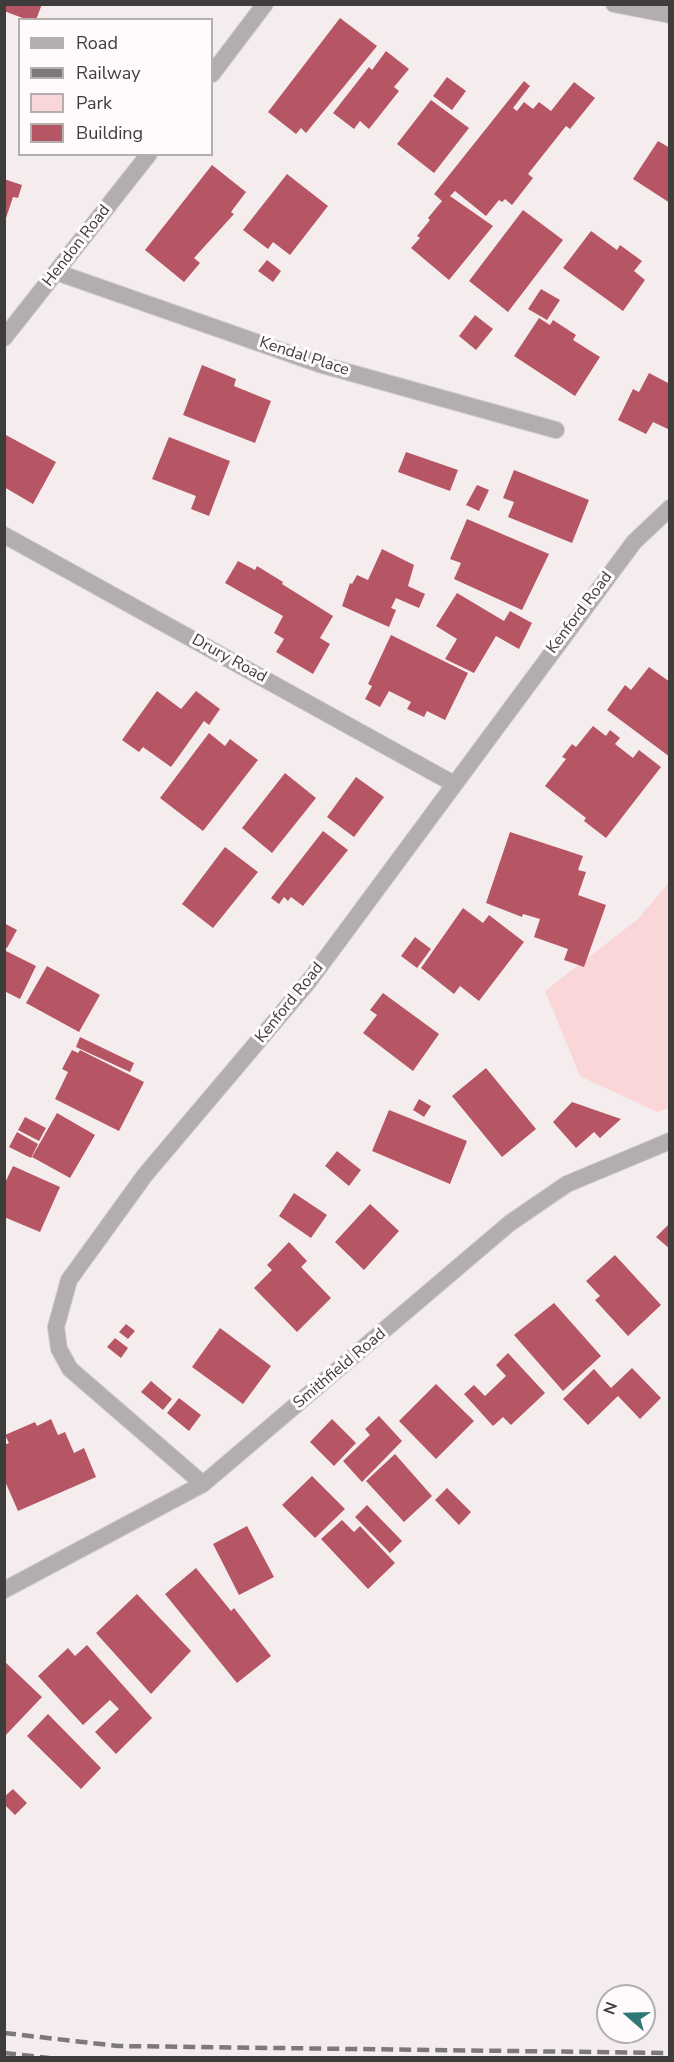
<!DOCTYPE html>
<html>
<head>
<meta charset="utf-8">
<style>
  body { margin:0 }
  #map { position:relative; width:674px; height:2062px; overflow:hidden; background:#f5eded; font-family:"Nunito Sans",sans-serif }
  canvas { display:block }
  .frame { position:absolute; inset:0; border:6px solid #3f3c3c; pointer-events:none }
  .legend { position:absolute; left:18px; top:18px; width:195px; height:138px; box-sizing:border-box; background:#fffbfc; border:2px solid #b2afaf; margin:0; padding:8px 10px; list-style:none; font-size:18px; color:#3f3c3c }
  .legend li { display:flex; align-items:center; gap:12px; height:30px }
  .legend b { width:30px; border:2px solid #b2afaf }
  .north { position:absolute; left:596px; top:1984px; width:60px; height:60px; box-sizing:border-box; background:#fffbfc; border:2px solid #b2afaf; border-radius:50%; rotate:290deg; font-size:16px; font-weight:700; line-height:24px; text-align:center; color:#3f3c3c }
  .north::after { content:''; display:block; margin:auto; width:21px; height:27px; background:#2f7876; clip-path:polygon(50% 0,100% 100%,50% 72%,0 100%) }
</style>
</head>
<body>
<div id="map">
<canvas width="674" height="2062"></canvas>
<div class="frame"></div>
<ul class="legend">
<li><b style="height:8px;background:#b2aeae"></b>Road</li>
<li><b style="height:8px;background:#7e7979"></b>Railway</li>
<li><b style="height:16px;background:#fad6d8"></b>Park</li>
<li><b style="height:16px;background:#b65664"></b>Building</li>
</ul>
<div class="north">N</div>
</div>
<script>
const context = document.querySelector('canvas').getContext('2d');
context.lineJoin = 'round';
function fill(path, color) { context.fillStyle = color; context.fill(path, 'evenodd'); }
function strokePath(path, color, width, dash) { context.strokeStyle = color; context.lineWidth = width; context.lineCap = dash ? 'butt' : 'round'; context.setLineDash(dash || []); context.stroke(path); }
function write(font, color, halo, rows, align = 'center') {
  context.font = font + ' "Nunito Sans",sans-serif'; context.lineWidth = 6; context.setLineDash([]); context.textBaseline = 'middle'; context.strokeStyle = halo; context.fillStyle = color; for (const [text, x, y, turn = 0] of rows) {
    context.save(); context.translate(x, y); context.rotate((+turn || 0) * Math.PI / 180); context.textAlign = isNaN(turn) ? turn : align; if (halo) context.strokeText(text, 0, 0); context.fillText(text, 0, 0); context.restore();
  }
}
fill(new Path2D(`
  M669,882V1108L657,1112L580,1076L545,991L638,919Z`), '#fad6d8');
fill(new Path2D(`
  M6,4H42L36,20H28L4,11Z
  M340,18L377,46L306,133L301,128L296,134L268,112Z
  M386,51L409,69L394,87L399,91L369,129L360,121L354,129L333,113L369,67L372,70Z
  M447,77L466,91L452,110L433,96Z
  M524,81L530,86L513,108L517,111L524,102L533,109L539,102L551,111L574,82L595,98L570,129L566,126L528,174L533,178L512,205L505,199L502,202L499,200L486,216L455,191L450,196L493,226L449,280L411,248L420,238L417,236L430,220L428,218L442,201L434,194Z
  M431,100L469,128L434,173L397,144Z
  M658,141L670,148V203L633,179Z
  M212,165L246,192L231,212L234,214L194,258L200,263L184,282L145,250Z
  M287,174L328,206L290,255L273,242L268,249L243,230Z
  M4,179L22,185L18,198L13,197L5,221Z
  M523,210L563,240L508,312L469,281Z
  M591,231L617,250L620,245L642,261L634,271L645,280L623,311L563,268Z
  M267,260L281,271L273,282L258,271Z
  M541,289L560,300L547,320L528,309Z
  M475,315L493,329L476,350L459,336Z
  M539,318L550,325L553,320L576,335L573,340L600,357L575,396L514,356Z
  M202,365L236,379L234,386L271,401L255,443L183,415Z
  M649,373L670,384V430L653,422L646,434L618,420L633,389L639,392Z
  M4,434L56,462L33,504L4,487Z
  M169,437L230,461L209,516L191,509L196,496L152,479Z
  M406,452L458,470L450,491L398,472Z
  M514,470L589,500L572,543L508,517L514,502L503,498Z
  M477,485L489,490L479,511L466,505Z
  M467,519L549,554L522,610L454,579L461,563L450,559Z
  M382,549L414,565L408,586L425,594L419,608L396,598L391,608L396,610L389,627L342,606L350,583L352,584L357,575L368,580Z
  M238,561L255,570L257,566L283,582L282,584L333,616L320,638L330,644L313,674L276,652L284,639L274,633L283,616L225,583Z
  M457,593L504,621L510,611L532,623L519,649L496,636L474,673L445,659L457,639L436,626Z
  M391,635L468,673L445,720L427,711L424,717L407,709L411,702L389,691L380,707L365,699L372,686L368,684Z
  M649,667L670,682V757L607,710L625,685L631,690Z
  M157,691L181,709L196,691L220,709L209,725L204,721L171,767L143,747L139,752L122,740Z
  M593,726L606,736L610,730L620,738L615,744L633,758L639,750L661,767L606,838L584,821L586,818L545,786L566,759L562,757L572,744L576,747Z
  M209,733L225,746L230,739L258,760L203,831L160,798Z
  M285,773L316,798L272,853L242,828Z
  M356,777L384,797L354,837L327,817Z
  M323,831L348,850L303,906L291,897L288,901L284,897L279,904L271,898Z
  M510,832L583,856L578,870L586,872L578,895L606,905L584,967L564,960L568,949L534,937L540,919L523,914L522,917L486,903Z
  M225,847L258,872L213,928L182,904Z
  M463,908L483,923L489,915L524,942L479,1001L460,986L454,994L421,968Z
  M4,923L17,930L7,948L4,946Z
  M415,937L431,949L417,968L401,956Z
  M4,950L36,966L20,999L4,991Z
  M47,966L100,995L79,1032L26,1003Z
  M383,993L439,1034L413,1071L363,1033L377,1015L370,1010Z
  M80,1037L134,1063L130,1072L76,1047Z
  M72,1050L78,1053L80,1050L144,1082L119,1131L55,1099L68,1072L62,1069Z
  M486,1068L536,1129L502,1157L452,1096Z
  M419,1099L431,1106L424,1117L413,1110Z
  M572,1102L621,1119L600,1138L594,1132L576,1148L553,1122Z
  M389,1110L467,1141L450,1184L372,1151Z
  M57,1113L95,1135L70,1178L32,1157Z
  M25,1117L46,1128L39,1141L18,1130Z
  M17,1132L38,1144L31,1158L9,1147Z
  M337,1151L361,1170L349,1186L325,1166Z
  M13,1166L60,1187L40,1232L4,1217V1185Z
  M294,1193L327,1215L311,1238L279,1216Z
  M370,1204L399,1231L364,1270L335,1242Z
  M670,1223V1249L656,1237Z
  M289,1242L307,1261L301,1267L331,1298L297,1332L254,1288L272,1270L267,1265Z
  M615,1255L661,1305L628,1336L595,1300L600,1296L586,1281Z
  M554,1303L601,1356L563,1391L514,1335Z
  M126,1324L135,1331L128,1339L119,1332Z
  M220,1328L271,1366L243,1404L192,1367Z
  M115,1338L128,1348L121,1358L107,1347Z
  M508,1353L545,1393L511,1425L503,1417L493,1426L464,1394L474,1385L485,1396L506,1376L496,1365Z
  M632,1368L661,1398L640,1419L618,1396L588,1425L563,1399L594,1369L611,1388Z
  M151,1381L172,1399L163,1410L141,1392Z
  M436,1384L474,1421L436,1459L399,1421Z
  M179,1398L201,1415L189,1431L167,1413Z
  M379,1416L402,1441L362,1482L343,1461L370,1435L365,1429Z
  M51,1419L58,1435L65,1432L74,1453L84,1448L96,1477L18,1511L4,1479V1445L9,1443L5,1435L35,1422L37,1426Z
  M332,1419L356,1443L334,1466L310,1442Z
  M395,1454L432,1496L404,1522L366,1481Z
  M312,1476L345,1509L315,1538L282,1505Z
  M447,1488L471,1512L459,1525L435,1500Z
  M367,1505L402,1541L390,1553L355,1517Z
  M342,1520L354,1532L360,1526L395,1563L368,1589L321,1539Z
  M247,1526L274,1577L239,1595L213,1544Z
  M196,1568L231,1611L234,1608L271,1656L237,1683L165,1594Z
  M137,1594L191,1651L151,1694L96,1633Z
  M87,1645L152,1718L116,1754L95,1732L119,1709L110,1700L83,1725L38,1676L68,1648L75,1656Z
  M4,1661L42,1697L4,1737Z
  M48,1714L101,1768L81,1789L27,1736Z
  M13,1789L27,1803L15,1815L4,1804V1797Z`), '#b65664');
const minor = new Path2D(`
  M614,4L670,15
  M212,74L265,4
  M56,272L319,364L556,430
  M4,338L149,154
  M4,535L454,784
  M203,1484L70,1369L59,1349L56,1327L69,1280L145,1175L309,981L634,542L670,508
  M4,1590L203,1484L510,1223L567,1184L670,1141`);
strokePath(minor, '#d1caca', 18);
strokePath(minor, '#b2aeae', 16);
strokePath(new Path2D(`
  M4,2033L118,2046L670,2053
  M4,2053L49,2058`), '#7e7979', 4.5, [12, 6]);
write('16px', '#3f3c3c', '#fffbfc', [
  ["Hendon Road",77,246,-52],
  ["Kendal Place",304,357,18],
  ["Kenford Road",580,613,-53],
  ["Drury Road",229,659,29],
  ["Kenford Road",290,1003,-51],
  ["Smithfield Road",340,1369,-40]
]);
</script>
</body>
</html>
